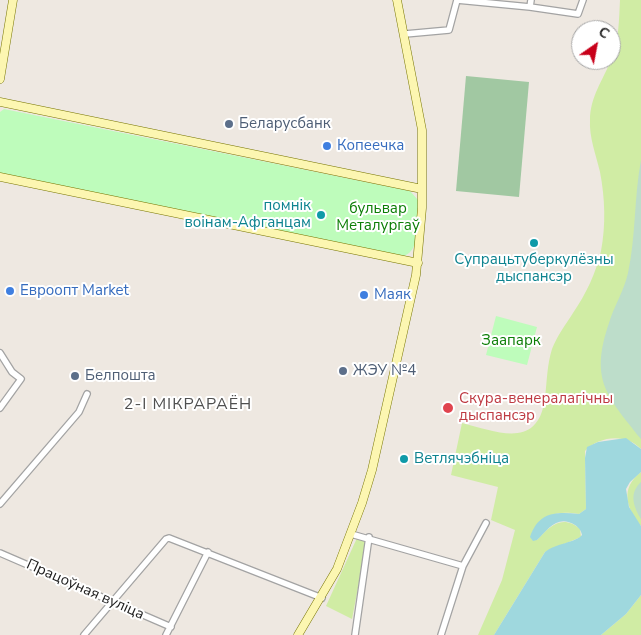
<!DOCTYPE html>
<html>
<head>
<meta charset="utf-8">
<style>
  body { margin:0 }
  #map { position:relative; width:641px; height:635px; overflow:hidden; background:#eee8e1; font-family:"Nunito Sans",sans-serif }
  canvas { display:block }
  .north { position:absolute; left:571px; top:20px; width:50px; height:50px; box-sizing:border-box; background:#fff; border:1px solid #a4a4a4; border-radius:50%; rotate:33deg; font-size:14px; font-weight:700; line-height:20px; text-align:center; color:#1c1c1c }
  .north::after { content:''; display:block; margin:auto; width:18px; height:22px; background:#c8001a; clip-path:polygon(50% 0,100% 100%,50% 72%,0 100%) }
</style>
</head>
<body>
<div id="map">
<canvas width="641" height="635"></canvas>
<div class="north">С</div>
</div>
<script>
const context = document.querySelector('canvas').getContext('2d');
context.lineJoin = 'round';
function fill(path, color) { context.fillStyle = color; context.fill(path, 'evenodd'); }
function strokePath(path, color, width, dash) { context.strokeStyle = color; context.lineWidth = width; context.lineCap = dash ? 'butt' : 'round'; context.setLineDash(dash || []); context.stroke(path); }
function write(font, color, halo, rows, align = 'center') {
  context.font = font + ' "Nunito Sans",sans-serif'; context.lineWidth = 4; context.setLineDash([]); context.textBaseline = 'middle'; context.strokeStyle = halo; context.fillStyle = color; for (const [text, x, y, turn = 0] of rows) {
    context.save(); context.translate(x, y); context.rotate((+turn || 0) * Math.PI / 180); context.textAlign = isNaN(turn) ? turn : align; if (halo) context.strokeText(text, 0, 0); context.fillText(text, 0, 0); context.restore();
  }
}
fill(new Path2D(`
  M620,0H641V449C626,433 599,436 585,451L586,509L579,514C557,511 547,513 532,532L537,540C550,526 562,514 580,529L581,537L545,552L494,635H478L502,580L515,530L491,520L498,487L451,475L462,423C498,432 538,450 545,398C547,381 547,365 552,349C557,336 566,324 573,313C586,294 596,273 601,251C606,225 605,198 600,172C596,155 589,137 590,120C590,97 603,80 611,60C619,41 619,20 620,0Z
  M641,472V526C626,508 620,488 641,472Z
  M357,538L367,541L352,619L326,606Z
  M641,595V635H601L626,614Z`), '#d0eca4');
fill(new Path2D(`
  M641,160V439C608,397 589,381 609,323C614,306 624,291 628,273C636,236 634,197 641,160Z
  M641,482V519C633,506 629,493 641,482Z`), '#bdddca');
fill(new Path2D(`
  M466,76L529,82L519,197L456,191Z`), '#a1c8a2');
fill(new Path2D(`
  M4,109L410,191L418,200C417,216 422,250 404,256L0,173V112Z
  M496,316L537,327L527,365L486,355Z`), '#befcbb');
fill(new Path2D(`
  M626,438L641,449V472L630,482L626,489L629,507L641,526V595L626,614L601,635H494L545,552C556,543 575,543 582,535C581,530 579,528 575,525C558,514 548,529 537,540L533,541L530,537C539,511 557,512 579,514L586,509L585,458L587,447L598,442Z`), '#9fd8de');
const minor = new Path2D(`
  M457,0L530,7L531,0
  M530,7L578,14L583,0
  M405,34L449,30L457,0
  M0,353L12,372L21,379L0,408
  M0,504L79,412L87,394
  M351,534L463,566
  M0,553L171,627
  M84,635L166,539L169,538L322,598
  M166,635L208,552
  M355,635L369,537
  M441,635L463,566L486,523`);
const secondary = new Path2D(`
  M0,79L13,0
  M0,102L422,189
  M0,177L418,263
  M298,635L337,569L362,503L372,470L416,275L422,208V130L397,0`);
strokePath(minor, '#a3a3a3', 8);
strokePath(secondary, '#767400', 9);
strokePath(minor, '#fff', 5.5);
strokePath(secondary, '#fcf6b1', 8);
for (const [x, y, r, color] of [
  [229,124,5,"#5c6f8a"],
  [327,146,5,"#3f7fe0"],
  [321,215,5,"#0f9aa8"],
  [534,243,5,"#0f9aa8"],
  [10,291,5,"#3f7fe0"],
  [364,295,5,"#3f7fe0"],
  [343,371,5,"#5c6f8a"],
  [75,376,5,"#5c6f8a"],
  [448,408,6,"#e0444e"],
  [404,459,5,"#0f9aa8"]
]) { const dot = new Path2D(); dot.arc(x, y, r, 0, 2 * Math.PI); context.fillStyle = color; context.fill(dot); strokePath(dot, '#fff', 2); }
write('15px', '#4e5e75', '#fff', [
  ["Беларусбанк",239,124],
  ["ЖЭУ №4",353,371],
  ["Белпошта",85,376]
], 'left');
write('15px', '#366cbe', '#fff', [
  ["Копеечка",337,146],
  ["Евроопт Market",20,291],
  ["Маяк",374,295]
], 'left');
write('15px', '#0d838f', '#fff', [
  ["помнік",311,206],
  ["воінам-Афганцам",311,223],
  ["Супрацьтуберкулёзны",534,260,"center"],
  ["дыспансэр",534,277,"center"],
  ["Ветлячэбніца",414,459,"left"]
], 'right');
write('15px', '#0c7e06', '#fff', [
  ["бульвар",378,209],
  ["Металургаў",378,226],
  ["Заапарк",511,341]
]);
write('15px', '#be3a42', '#fff', [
  ["Скура-венералагічны",459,399],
  ["дыспансэр",459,416]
], 'left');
write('15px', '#1c1c1c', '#fff', [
  ["Працоўная вуліца",85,590,24]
]);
context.letterSpacing = '1px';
write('16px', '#4f4f4f', '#fff', [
  ["2-І МІКРАРАЁН",188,405]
]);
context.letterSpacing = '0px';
</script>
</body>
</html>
